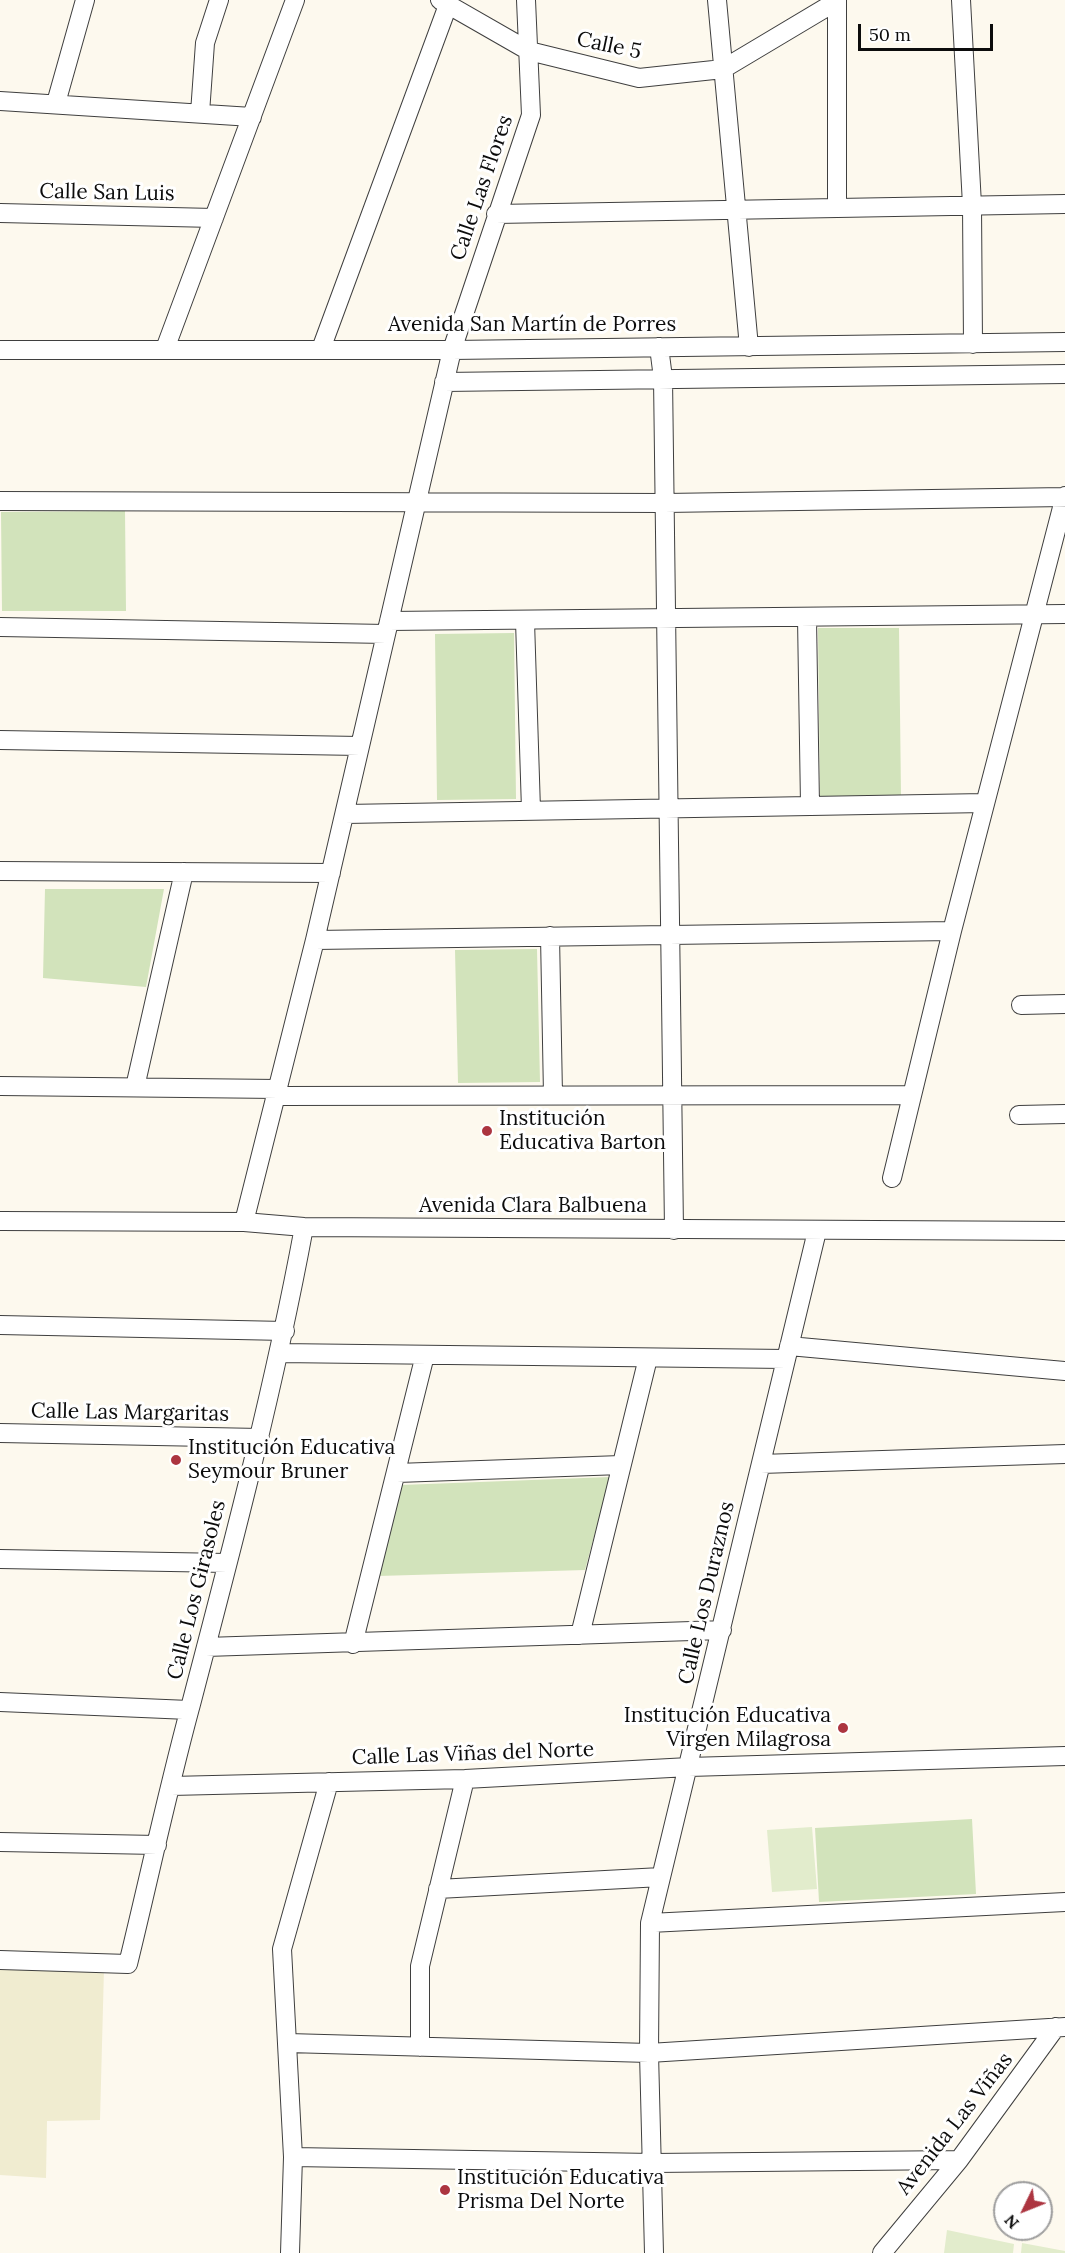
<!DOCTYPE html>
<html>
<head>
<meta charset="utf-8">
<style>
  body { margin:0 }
  #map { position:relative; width:1065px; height:2253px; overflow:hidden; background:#fdf9ee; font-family:Lora,serif }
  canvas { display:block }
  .north { position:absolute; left:993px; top:2181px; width:60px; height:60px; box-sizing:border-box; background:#fff; border:2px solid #9e9e9e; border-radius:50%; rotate:227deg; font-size:16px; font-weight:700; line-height:24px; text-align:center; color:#0c0c0c }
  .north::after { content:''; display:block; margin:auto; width:21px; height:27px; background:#ac3540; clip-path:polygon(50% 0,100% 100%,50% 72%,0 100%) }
  .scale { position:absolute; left:858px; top:24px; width:135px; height:27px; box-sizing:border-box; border:3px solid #0c0c0c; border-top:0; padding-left:8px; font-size:18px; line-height:21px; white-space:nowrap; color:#0c0c0c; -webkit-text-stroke:4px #fff; paint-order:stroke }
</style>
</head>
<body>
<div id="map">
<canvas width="1065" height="2253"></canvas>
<div class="north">N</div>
<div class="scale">50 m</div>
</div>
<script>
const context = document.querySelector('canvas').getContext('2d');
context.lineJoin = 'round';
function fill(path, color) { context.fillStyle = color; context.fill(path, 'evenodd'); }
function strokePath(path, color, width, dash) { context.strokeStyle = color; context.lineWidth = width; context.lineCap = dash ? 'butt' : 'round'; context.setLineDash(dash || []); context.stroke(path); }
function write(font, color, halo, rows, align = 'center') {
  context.font = font + ' Lora,serif'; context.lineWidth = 6; context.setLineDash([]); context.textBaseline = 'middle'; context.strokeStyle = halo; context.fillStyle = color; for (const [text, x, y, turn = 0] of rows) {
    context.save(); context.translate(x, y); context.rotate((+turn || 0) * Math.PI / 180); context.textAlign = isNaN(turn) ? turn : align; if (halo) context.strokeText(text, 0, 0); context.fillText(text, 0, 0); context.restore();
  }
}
fill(new Path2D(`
  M0,1967L104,1969L100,2120L47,2121L46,2178L0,2175Z`), '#f0ecd0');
fill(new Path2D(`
  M125,511L126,611H2L1,512Z
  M818,628H899L901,796L820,797Z
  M514,633L516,799L437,800L435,634Z
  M45,889H164L146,987L43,978Z
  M537,949L540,1082L458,1083L455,950Z
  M610,1477L585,1570L378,1576L401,1485Z
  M972,1819L976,1894L819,1902L815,1828Z`), '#d2e3bb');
fill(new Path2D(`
  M812,1827L817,1889L772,1892L767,1830Z
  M947,2230L1014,2244L1013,2253H944Z
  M1022,2243L1065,2251V2253H1021Z`), '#e2eccc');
const minor = new Path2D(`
  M440,0L529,51L639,78L723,69L837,1
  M717,0L749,347
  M961,0L972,205L973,344
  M837,1V207
  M0,101L252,117
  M56,103L85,0
  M200,113L205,43L219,0
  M0,213L214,218
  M496,214L1065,204
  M659,347L663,378L674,1230
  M165,349L295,0
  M321,349L448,5
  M0,350H452L1065,342
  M444,382L1065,374
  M0,501L665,503L1065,497
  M807,618L810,805
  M389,621L1065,614
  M525,621L531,810
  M0,627L386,634
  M0,740L360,746
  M345,814L985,803
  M0,871L331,873
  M550,936L553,1095
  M315,940L952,931
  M1021,1005L1065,1004
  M0,1086L278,1089
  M135,1087L184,872
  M276,1096L912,1095
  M1019,1115L1065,1114
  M892,1178L952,931L1065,496
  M0,1221L244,1222L304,1227L1065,1231
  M244,1222L315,940L452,350L531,115L526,0
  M0,1325L285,1331
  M789,1346L1065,1371
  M279,1353L786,1359
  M0,1433L260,1438
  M761,1464L1065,1454
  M397,1473L621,1465
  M0,1559L227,1563
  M580,1635L648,1358
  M353,1644L425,1355
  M206,1647L722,1630
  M0,1702L189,1710
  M171,1786L465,1779L689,1767L1065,1756
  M0,1842L157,1845
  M438,1889L661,1877
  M650,1923L1065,1902
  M0,1960L128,1964C149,1878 167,1793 190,1708C232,1548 274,1389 304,1227
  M288,2043L649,2053L1065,2027
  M420,2047V1966L465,1779
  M293,2157L653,2163L959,2160
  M290,2253L293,2157L282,1949L329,1782
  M654,2253L649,2053L650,1923L817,1231
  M882,2253L959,2160L1056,2027`);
strokePath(minor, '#3f3f3f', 20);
strokePath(minor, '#fff', 18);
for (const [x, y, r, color] of [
  [487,1131,6,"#ac3540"],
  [176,1460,6,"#ac3540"],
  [843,1728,6,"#ac3540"],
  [445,2190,6,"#ac3540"]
]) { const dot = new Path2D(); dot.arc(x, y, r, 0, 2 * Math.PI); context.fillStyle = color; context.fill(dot); strokePath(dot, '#fff', 2); }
write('21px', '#0c0c0c', '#fff', [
  ["Calle 5",609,46,12],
  ["Calle Las Flores",482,188,-71],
  ["Calle San Luis",107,193,1],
  ["Avenida San Martín de Porres",532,325],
  ["Avenida Clara Balbuena",533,1206],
  ["Calle Las Margaritas",130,1413,1],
  ["Calle Los Girasoles",197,1590,-76],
  ["Calle Los Duraznos",707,1593,-77],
  ["Calle Las Viñas del Norte",473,1754,-2],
  ["Avenida Las Viñas",955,2124,-52]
]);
write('21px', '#0c0c0c', '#fff', [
  ["Institución",499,1119],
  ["Educativa Barton",499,1143],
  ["Institución Educativa",188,1448],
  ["Seymour Bruner",188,1472],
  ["Institución Educativa",831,1716,"right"],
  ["Virgen Milagrosa",831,1740,"right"],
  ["Institución Educativa",457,2178],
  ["Prisma Del Norte",457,2202]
], 'left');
</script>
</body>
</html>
